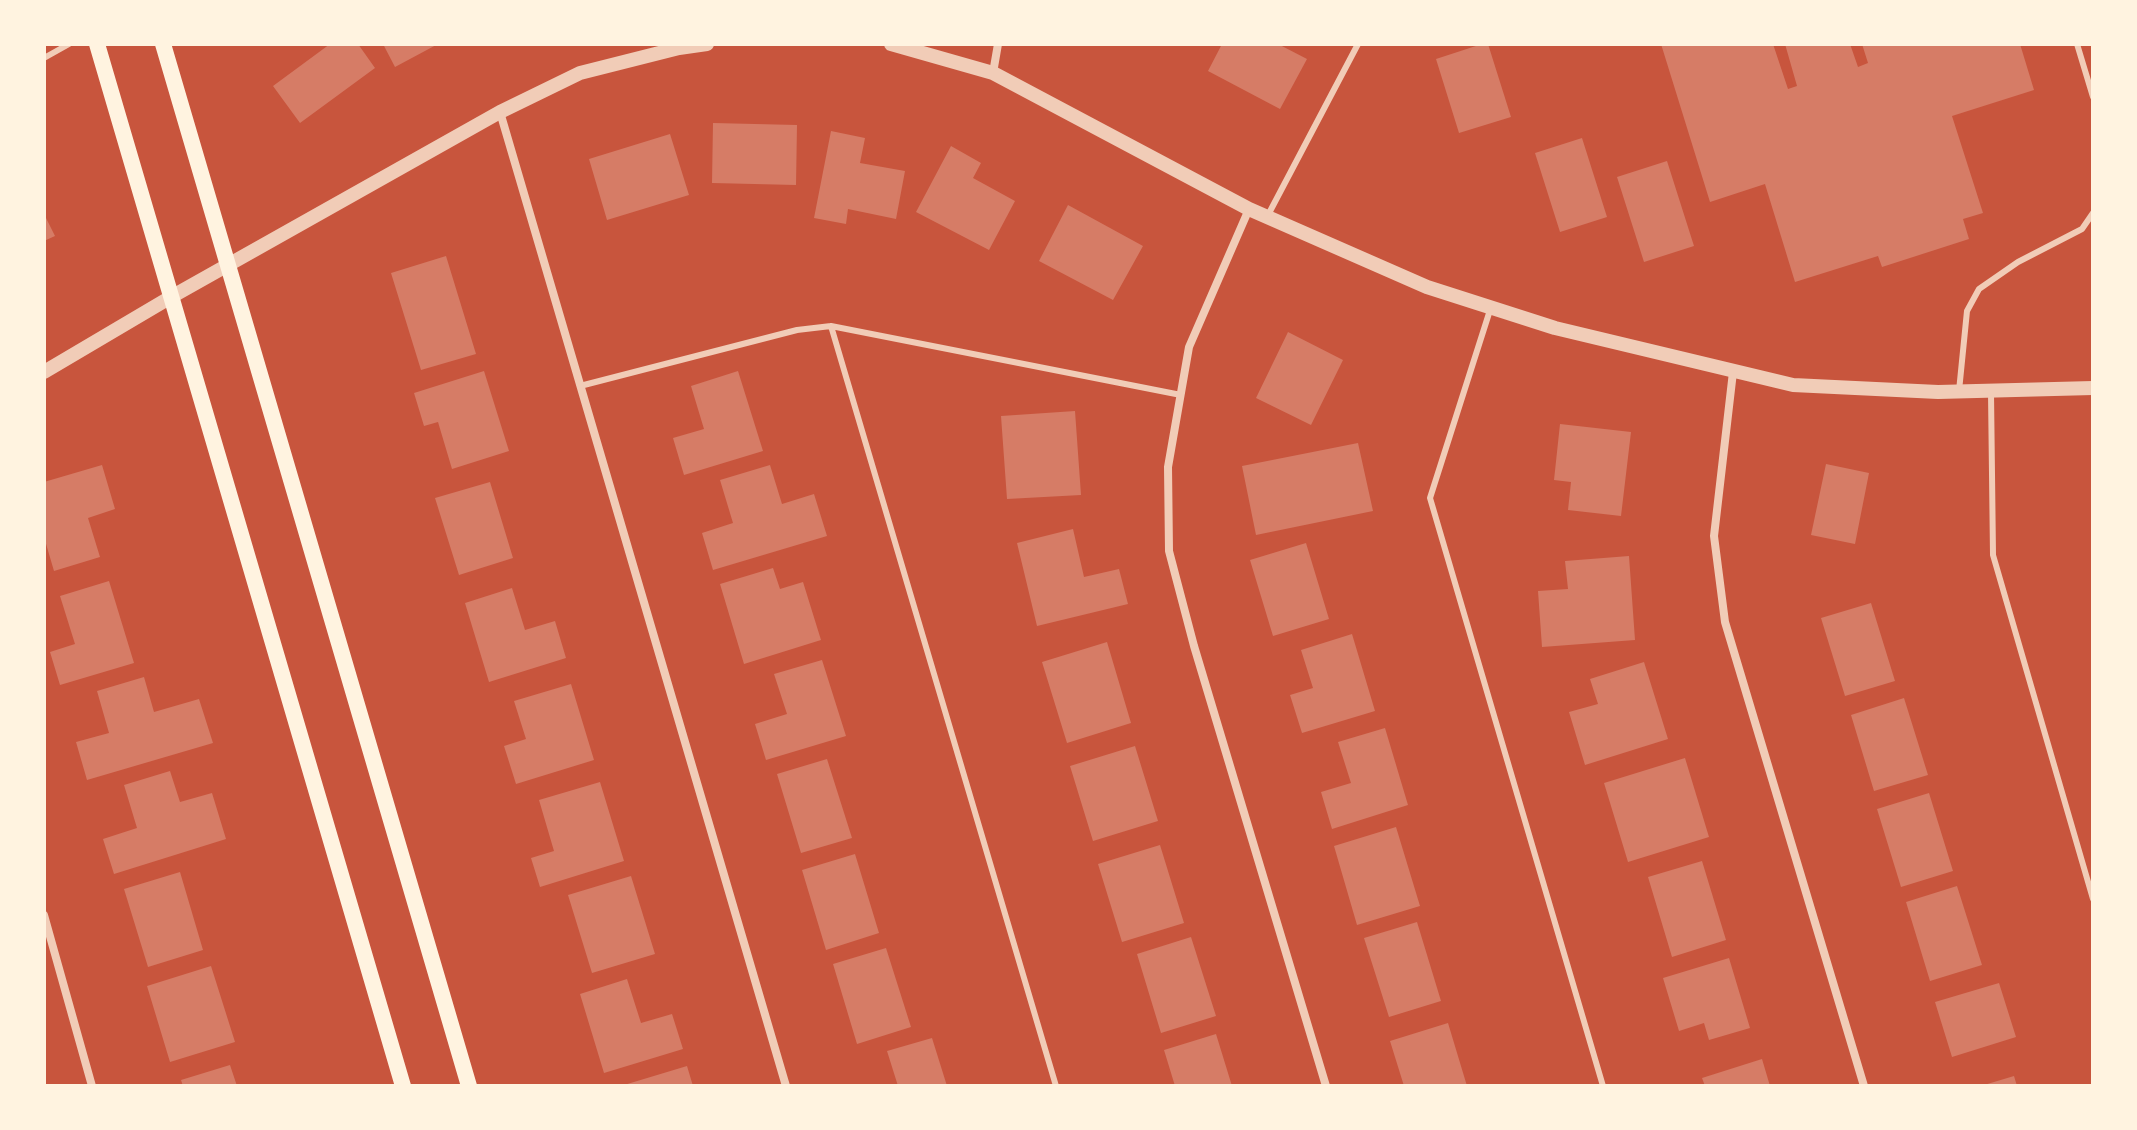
<!DOCTYPE html>
<html>
<head>
<meta charset="utf-8">
<style>
  body { margin:0 }
  #map { position:relative; width:2137px; height:1130px; overflow:hidden; background:#c8553d; font-family:"Source Sans 3",sans-serif }
  canvas { display:block }
  .frame { position:absolute; inset:0; border:46px solid #fff3e0; pointer-events:none }
</style>
</head>
<body>
<div id="map">
<canvas width="2137" height="1130"></canvas>
<div class="frame"></div>
</div>
<script>
const context = document.querySelector('canvas').getContext('2d');
context.lineJoin = 'round';
function fill(path, color) { context.fillStyle = color; context.fill(path, 'evenodd'); }
function strokePath(path, color, width, dash) { context.strokeStyle = color; context.lineWidth = width; context.lineCap = dash ? 'butt' : 'round'; context.setLineDash(dash || []); context.stroke(path); }
fill(new Path2D(`
  M330,44H358L375,68L300,123L273,86Z
  M383,44H438L395,67Z
  M1222,44H1278L1307,59L1280,109L1208,71Z
  M1482,44H1488L1511,117L1459,133L1436,59Z
  M1661,44H1773L1788,89L1797,86L1785,44H1850L1858,67L1868,63L1862,44H2020L2034,90L1952,116L1983,213L1963,219L1969,239L1882,267L1878,256L1795,282L1765,184L1710,202Z
  M713,123L797,125L796,185L712,183Z
  M831,131L865,138L860,163L905,171L896,219L848,209L846,224L814,218Z
  M670,134L689,195L607,220L589,159Z
  M1582,138L1607,217L1560,232L1535,153Z
  M951,146L981,163L973,178L1015,201L989,250L916,212Z
  M1667,161L1694,246L1644,262L1617,177Z
  M1068,205L1143,246L1113,300L1039,261Z
  M44,214L55,236L44,241Z
  M446,256L476,354L421,370L391,273Z
  M1288,332L1343,360L1311,425L1256,398Z
  M484,371L509,451L452,469L438,422L424,426L414,393Z
  M738,371L763,451L684,475L673,438L704,429L691,386Z
  M1075,411L1081,495L1007,499L1001,416Z
  M1560,424L1631,432L1621,516L1568,510L1571,482L1554,480Z
  M1358,443L1373,511L1256,535L1242,466Z
  M1826,464L1869,473L1855,544L1811,535Z
  M102,465L115,509L88,518L100,557L54,571L44,537V482Z
  M770,465L782,504L814,494L827,536L713,570L702,533L733,523L720,480Z
  M490,482L513,558L459,575L435,498Z
  M1073,529L1084,577L1119,569L1128,604L1037,626L1017,543Z
  M1306,543L1329,619L1273,636L1250,560Z
  M1629,556L1635,640L1542,647L1538,591L1568,589L1565,561Z
  M773,568L780,589L803,582L821,640L744,664L720,584Z
  M109,581L134,663L60,685L50,652L75,644L60,596Z
  M512,588L525,630L555,621L566,658L489,682L465,603Z
  M1871,603L1895,681L1845,696L1821,618Z
  M1352,634L1375,711L1302,733L1290,695L1313,688L1301,650Z
  M1107,642L1131,723L1067,743L1042,662Z
  M822,660L846,736L766,760L755,724L787,714L774,674Z
  M1644,662L1668,739L1585,765L1569,712L1598,704L1590,679Z
  M144,677L154,712L199,699L213,743L87,780L76,742L109,733L97,691Z
  M571,684L594,760L516,784L504,746L526,739L514,701Z
  M1904,698L1928,775L1874,791L1851,715Z
  M1385,728L1408,805L1332,829L1321,792L1351,783L1338,742Z
  M1135,746L1158,821L1093,841L1070,766Z
  M1685,758L1709,837L1628,862L1604,783Z
  M827,759L852,838L801,853L777,774Z
  M170,771L180,802L212,793L226,839L114,874L103,839L137,828L124,785Z
  M600,782L624,861L540,887L531,858L554,851L539,800Z
  M1929,793L1953,871L1901,887L1877,809Z
  M1396,827L1420,906L1357,925L1334,846Z
  M1160,845L1184,923L1122,942L1098,864Z
  M855,854L879,933L826,950L802,870Z
  M1702,861L1726,940L1672,957L1648,877Z
  M180,872L203,950L148,967L124,889Z
  M631,876L655,954L592,973L568,895Z
  M1957,886L1982,965L1930,981L1906,902Z
  M1417,922L1441,1001L1389,1017L1364,938Z
  M1191,937L1216,1016L1161,1033L1137,954Z
  M886,948L911,1027L857,1044L833,964Z
  M1729,958L1750,1028L1709,1040L1704,1023L1679,1031L1663,978Z
  M211,966L235,1042L170,1062L147,986Z
  M627,979L641,1023L672,1014L683,1049L604,1073L580,994Z
  M1999,983L2016,1037L1952,1057L1935,1002Z
  M1448,1023L1467,1086H1404L1390,1041Z
  M1216,1034L1232,1086H1175L1164,1050Z
  M932,1038L947,1086H898L887,1051Z
  M1762,1059L1770,1086H1705L1702,1078Z
  M230,1065L237,1086H183L181,1080Z
  M687,1066L693,1086H625L624,1085Z
  M2014,1076L2017,1086H1984V1085Z`), '#d67c66');
strokePath(new Path2D(`
  M2077,44L2093,97
  M44,58L69,44
  M1267,217L1358,44
  M1491,307L1430,498L1603,1086
  M831,326L1056,1086
  M580,386L797,330L831,326L1181,395
  M1959,391L1967,311L1979,289L2018,262L2082,229L2093,213
  M1991,393L1993,555L2093,899`), '#f1ccb7', 6);
strokePath(new Path2D(`
  M993,73L998,44
  M500,112L786,1086
  M1249,209L1189,347L1168,467L1169,551L1194,646L1326,1086
  M1733,372L1714,536L1725,622L1864,1086
  M44,915L92,1086`), '#f1ccb7', 8);
strokePath(new Path2D(`
  M891,44L993,73L1249,209L1427,287L1555,328L1793,385L1938,392L2093,388
  M44,372L171,297L500,112L580,73L679,48L707,44`), '#f1ccb7', 14);
strokePath(new Path2D(`
  M97,44L403,1086
  M163,44L469,1086`), '#fff3e0', 16);
</script>
</body>
</html>
